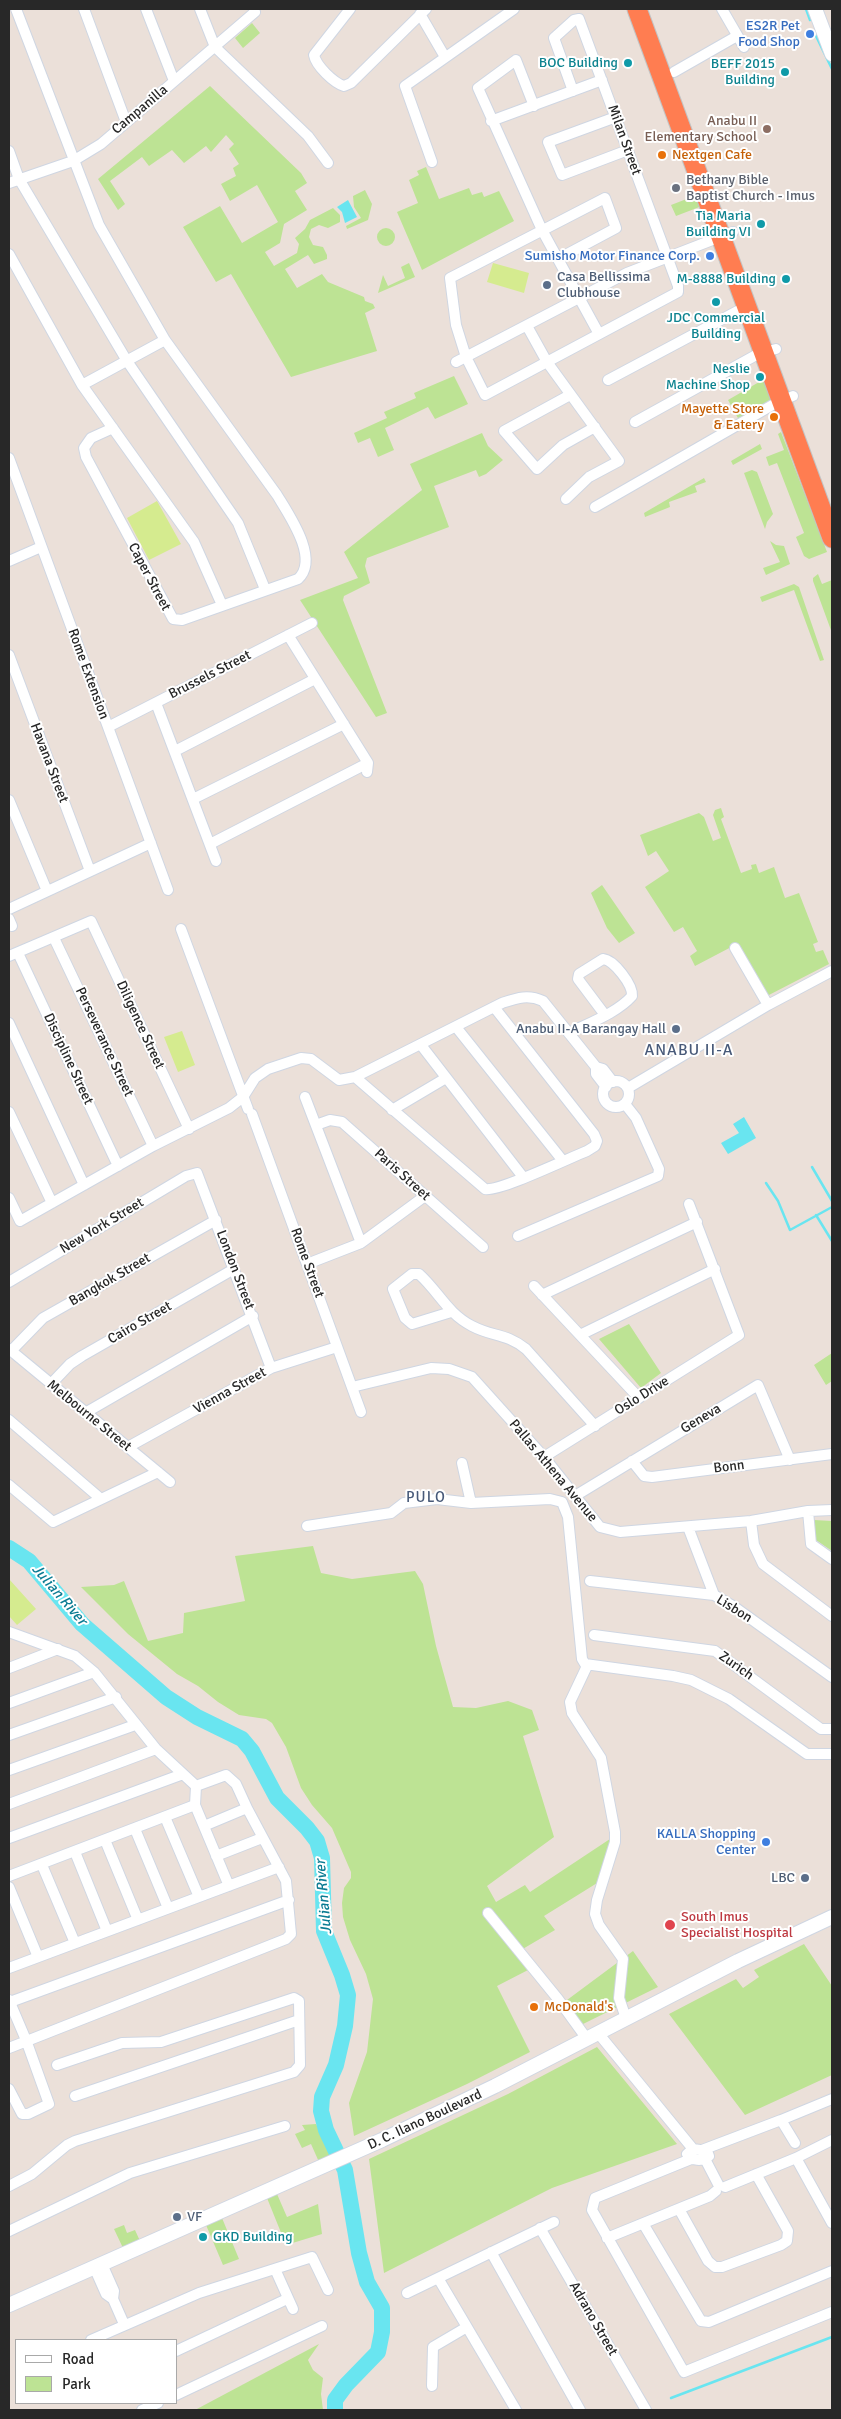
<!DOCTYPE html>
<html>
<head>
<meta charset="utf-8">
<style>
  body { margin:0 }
  #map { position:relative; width:841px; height:2419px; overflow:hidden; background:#ebe0d9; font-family:Signika,sans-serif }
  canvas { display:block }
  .frame { position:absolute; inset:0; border:10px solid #282828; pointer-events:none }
  .legend { position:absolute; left:15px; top:2339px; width:162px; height:65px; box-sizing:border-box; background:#fff; border:1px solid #a9a9a9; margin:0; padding:6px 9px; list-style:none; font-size:15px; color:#282828 }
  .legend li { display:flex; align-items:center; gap:10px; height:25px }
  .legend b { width:25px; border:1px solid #a9a9a9 }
</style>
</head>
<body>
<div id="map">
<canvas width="841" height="2419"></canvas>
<div class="frame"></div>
<ul class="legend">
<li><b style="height:6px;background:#fff"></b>Road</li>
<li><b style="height:14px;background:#bde394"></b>Park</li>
</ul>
</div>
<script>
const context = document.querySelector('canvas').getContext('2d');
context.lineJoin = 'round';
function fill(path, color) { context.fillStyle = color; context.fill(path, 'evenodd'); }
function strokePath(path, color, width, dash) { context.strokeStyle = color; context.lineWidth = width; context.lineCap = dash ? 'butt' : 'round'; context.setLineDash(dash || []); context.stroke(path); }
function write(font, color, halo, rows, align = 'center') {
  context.font = font + ' Signika,sans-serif'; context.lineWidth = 4; context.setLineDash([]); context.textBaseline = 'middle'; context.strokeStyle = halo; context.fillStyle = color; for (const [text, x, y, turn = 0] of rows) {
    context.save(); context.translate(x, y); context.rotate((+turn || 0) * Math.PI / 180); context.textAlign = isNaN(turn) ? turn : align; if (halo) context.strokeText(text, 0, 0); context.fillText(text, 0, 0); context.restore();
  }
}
fill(new Path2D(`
  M252,23L260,33L243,48L235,38Z
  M210,86L301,173L307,183L295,191L307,210L284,224L280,243L265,252L274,266L297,253L299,244L295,238L305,229L310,220L333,208L340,215V222L328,228L319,225L311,229L309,237L313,245L323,247L327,255V259L314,264L308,255L285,269L297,288L322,274L328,282L364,297L365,301L373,304L375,308L365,313L377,351L291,377L231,274L216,282L183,227L220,206L242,243L278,222L257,185L230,201L221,184L236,176L233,168L239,164L229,149L234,144L226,135L211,152L206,146L184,163L172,150L149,166L142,157L110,181L125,204L118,210L98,179Z
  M426,167L439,199L469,188L472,195L482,192L484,197L499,191L514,221L422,270L397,212L418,203L409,180L419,175L417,171Z
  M365,190L372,204L368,220L347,229L346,226L361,218L354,207L353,196Z
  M697,195L702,206L676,216L671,205Z
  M377 237a9 9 0 1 1 18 0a9 9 0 1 1-18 0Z
  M409,263L415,277L378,293L383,275L388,286L405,278L401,267Z
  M454,376L468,404L435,419L428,407L385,428L394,450L378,457L370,438L358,443L354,433L387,418L384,412L416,398L414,393Z
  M766,378L772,401L739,420L728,400Z
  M781,432L827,552L809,559L804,556L796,537L804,533L777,463L769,466L766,457L784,450L778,434Z
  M482,433L488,446L503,460L486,474L479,477L476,470L434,486L449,527L367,558L365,566L370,583L344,596L343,600L387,713L376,717L300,600L358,578L344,552L422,490L410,464Z
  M760,444L762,449L733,465L731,461Z
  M752,470L757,472L773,514L767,522L765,529L744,473Z
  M704,478L706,482L695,486L697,492L669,502L670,507L645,517L644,513Z
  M770,541L776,545L784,546L790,564L766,575L763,568L780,562Z
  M818,574L822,584L832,580V633L813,581V578Z
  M794,584L799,587L824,660L820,661L794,590L762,602L760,597Z
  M721,808L724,817L721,819L741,873L752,869L751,865L756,864L759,873L774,867L785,898L799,893L818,942L813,944L816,952L823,950L829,964L767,996L737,944L695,966L690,956L697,951L683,927L674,932L645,887L669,871L656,851L648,856L640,835L699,813L704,817L713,841L721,838L713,815L715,810Z
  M602,885L635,933L619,943L607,928L591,893Z
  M629,1324L661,1373L641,1388L599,1339Z
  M832,1353V1381L826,1385L814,1365Z
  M814,1520L832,1521V1551L816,1540Z
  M313,1546L321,1573L352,1579L415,1571L423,1584L436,1646L453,1707L476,1708L508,1701L532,1710L539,1730L523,1736L554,1837L487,1886L496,1902L525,1885L530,1892L619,1833L610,1875L544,1916L555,1930L521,1950L486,1908L483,1910L530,1969L497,1986L530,2052L467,2084L354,2136L349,2103L367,2052L373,1999L366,1974L350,1940L343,1917L342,1903L344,1888L351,1878V1872L332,1828L312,1805L301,1788L286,1747L272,1723L266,1719L239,1715L218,1702L198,1686L177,1674L128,1634L81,1587L114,1585L124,1581L148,1641L183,1633L184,1613L245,1601L235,1556Z
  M804,1944L832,1986V2075L745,2115L669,2014L736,1979L743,1988L759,1977L754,1970Z
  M633,1951L658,1987L581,2025L563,2003Z
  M597,2047L677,2144L552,2188L384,2273L369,2159L508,2094Z
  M316,2124L332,2157L319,2162L311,2144L302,2148L295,2134L305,2130L302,2125Z
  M277,2194L287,2217L318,2204L322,2234L286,2245L267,2198Z
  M222,2218L239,2259L223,2265L206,2225Z
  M124,2225L127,2233L135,2230L140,2241L123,2248L114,2229Z
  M319,2344L308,2360L313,2370L323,2378L321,2394L323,2410H195Z`), '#bde394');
fill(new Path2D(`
  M493,263L529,273L524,293L487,282Z
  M157,501L181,544L149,560L127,518Z
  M182,1031L195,1065L178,1072L164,1037Z
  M9,1579L36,1609L17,1625L9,1616Z`), '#d5eb8f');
fill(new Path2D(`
  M348,200L357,217L345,223L342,212L337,207Z
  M744,1117L756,1138L728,1154L721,1143L739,1133L733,1124Z`), '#69e5f0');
strokePath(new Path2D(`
  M806,9L810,20
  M816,36L832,69
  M812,1167L832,1201
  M766,1183L778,1201L790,1230L832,1207
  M816,1215L832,1241
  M671,2398L832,2337`), '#69e5f0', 2.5);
strokePath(new Path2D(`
  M9,1548L29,1561L82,1624L166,1697L197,1717L242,1739L252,1751L277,1798L307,1828L317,1841L322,1858L324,1931L342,1975L348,1995L345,2026L336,2065L322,2097L321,2111L326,2130L345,2170L359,2253L367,2282L382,2308V2332L378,2352L346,2385L335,2400V2410`), '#69e5f0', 16);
const street = new Path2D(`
  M16,9L99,225L165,340L277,495C289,515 320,559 298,579L182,620L173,619L86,457L84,448L91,438L113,428
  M84,9L126,122
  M146,9L174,81
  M200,9L215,47L308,136L328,163
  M350,9L314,55C316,66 334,83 344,86L351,83L426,9
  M722,9L744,47
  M420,14L445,57
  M674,72L737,36
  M534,106L516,60L478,88L542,230L599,334
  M616,117L548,142L562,175L628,150
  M491,121L602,80
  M9,151L19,179L127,361L238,523L265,589
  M432,162L405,86L514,9
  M9,183L73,161L101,144L255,12L254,9
  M9,254L82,385L194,542L222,605
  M558,259L616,228L605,198L450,278L456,325L466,357L485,395L678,292V286L579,19L574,20L554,38L573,91
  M527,326L547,362L619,461L589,477L566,499
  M456,362L627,273L733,232
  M608,380L747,306
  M82,385L165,340
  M570,395L504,431L537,469L563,445L595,427
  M635,422L758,354L776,349
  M9,458L168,890
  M595,507L776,403L793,396
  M9,561L41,547
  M288,635L368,763L367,772
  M9,655L90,871
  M156,703L216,861
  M108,727L312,623
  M175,751L315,679
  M193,799L344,724
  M9,800L47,891
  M210,844L368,763
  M9,909L151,843
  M9,919L12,926
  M181,929L248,1109
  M54,938L153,1146
  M735,948L768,1005
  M18,953L118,1166
  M9,956L91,921L189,1129
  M9,1023L84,1185
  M456,1027L563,1161
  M569,1033C589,1023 617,1013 632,996C633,985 614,960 603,959L579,974L578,979L605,1015
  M421,1045L523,1177
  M596,1067V1074L606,1087
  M355,1077L485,1189C499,1192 569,1158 587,1151L595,1146L597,1141L594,1134L494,1007
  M603 1094a13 13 0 1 1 26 0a13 13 0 1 1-26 0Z
  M628,1088L768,1005L832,971
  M305,1097L361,1243
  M392,1110L446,1078
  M9,1112L52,1203
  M252,1114L361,1412
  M316,1125L330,1120L342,1122L483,1247
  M9,1198L20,1221L153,1146L229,1108L243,1097L255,1078L268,1069L301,1058L311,1059L339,1080L355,1077L502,1003C517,998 528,994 543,1001L596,1067L603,1069L613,1082
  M518,1236L658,1176L659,1169L636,1118L625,1104
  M307,1264L361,1243L425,1196
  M9,1282L186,1176L197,1173L271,1368
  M534,1286L639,1398
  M542,1295L697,1222
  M451,1312L412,1324L405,1318L393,1289L412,1274H419C439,1292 447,1313 472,1326C493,1337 506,1333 526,1349L595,1426
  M580,1335L715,1269
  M9,1349L170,1482
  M11,1351L43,1318L216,1220
  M51,1384L70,1364L82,1356L234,1269
  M352,1387L431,1368L449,1369L472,1377L544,1457L600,1527L620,1532L751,1521L808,1511L832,1510
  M85,1413L253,1316
  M9,1420L101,1499
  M128,1447L271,1368L337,1347
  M544,1457L739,1335L689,1204
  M632,1461L644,1476L652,1477L832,1454
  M462,1463L471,1503
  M9,1485L53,1522L158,1472
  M575,1496L758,1385L790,1460
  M808,1511L811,1544L832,1559
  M751,1521L754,1545L763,1564L832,1616
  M307,1526L391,1513L404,1503L437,1499L471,1503L550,1499L562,1502L568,1517L582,1659L585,1664L673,1676L691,1680L729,1699L807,1754H832
  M688,1527L714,1595
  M590,1581L714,1595L733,1606L832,1677
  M9,1632L75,1656L94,1672L156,1749L196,1786
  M594,1635L715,1651L821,1729H832
  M587,1666L570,1702L572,1713L601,1758L615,1832V1842L597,1900L595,1914L599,1925L623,1959L619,1998L626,2018
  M9,1668L58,1649
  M9,1703L94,1672
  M9,1735L116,1697
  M9,1770L135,1725
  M196,1786L195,1805L229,1886
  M9,1804L156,1749
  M165,1817L199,1897
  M204,1826L247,1808
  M135,1829L168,1908
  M9,1838L183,1774
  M105,1840L138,1920
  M75,1852L107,1931
  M216,1856L262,1838
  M42,1865L75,1943
  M9,1876L195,1805
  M9,1887L38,1957
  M488,1913L558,1999L587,2039
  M9,1968L279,1867
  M9,2000L26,2040L49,2104L28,2114H22L9,2089
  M10,2002L289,1900
  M598,2033L693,2149L707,2151L709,2156C703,2162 691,2161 687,2154L693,2149
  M9,2048L286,1939L291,1934L286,1881L247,1808L236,1784L226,1775L196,1786
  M75,2096L299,2020
  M781,2120L832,2099
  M702,2150L781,2120L795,2143
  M796,2158L832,2223
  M691,2159L595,2198L592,2210L684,2372L832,2312
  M705,2159L718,2184
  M9,2186L32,2174L67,2145L75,2141L294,2072L300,2065L299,2001L294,1998L161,2042L122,2043L57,2065
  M725,2187L796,2158L832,2140
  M679,2209L708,2261L715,2267H722L781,2245L787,2241L788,2231L756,2174
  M644,2225L701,2321L709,2322L832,2271
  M540,2228L646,2410
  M9,2231L130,2173L285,2126
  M607,2238L710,2196L716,2191
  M491,2252L580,2410
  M102,2264L114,2291L113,2299
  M94,2267L106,2294L113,2299L124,2324
  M275,2269L293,2309
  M438,2278L516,2410
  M407,2293L554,2222
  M91,2340L199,2293L312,2257L328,2290
  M176,2351L287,2299
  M432,2386L433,2347L467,2327
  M176,2395L322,2326
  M142,2410L158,2403`);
const secondary = new Path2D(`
  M815,9L832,54
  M9,2305L382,2140L495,2086L738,1961L832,1917`);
const highway = new Path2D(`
  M637,9L832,538`);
strokePath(street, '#cfd6e2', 12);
strokePath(secondary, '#cfd6e2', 16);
strokePath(highway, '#c3c3c3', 21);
strokePath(street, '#fff', 10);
strokePath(secondary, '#fff', 14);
strokePath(highway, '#ff7d51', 19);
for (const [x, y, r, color] of [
  [810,34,5,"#3f7fe0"],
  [628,63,5,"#0f9aa8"],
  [785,72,5,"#0f9aa8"],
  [767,129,5,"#8d6e63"],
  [662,155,5,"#e8710a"],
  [676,188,5,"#6b7280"],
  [761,224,5,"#0f9aa8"],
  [710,256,5,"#3f7fe0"],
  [786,279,5,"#0f9aa8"],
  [547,285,5,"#5c6f8a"],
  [716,302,5,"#0f9aa8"],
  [760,377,5,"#0f9aa8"],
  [774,417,5,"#e8710a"],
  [676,1029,5,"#5c6f8a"],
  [766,1842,5,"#3f7fe0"],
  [805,1878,5,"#5c6f8a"],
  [670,1925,6,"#e0444e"],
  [534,2007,5,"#e8710a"],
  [177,2217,5,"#5c6f8a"],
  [203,2237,5,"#0f9aa8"]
]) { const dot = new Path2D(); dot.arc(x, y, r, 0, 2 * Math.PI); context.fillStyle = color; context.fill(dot); strokePath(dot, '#fff', 2); }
write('14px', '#366cbe', '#fff', [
  ["ES2R Pet",800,26],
  ["Food Shop",800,42],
  ["Sumisho Motor Finance Corp.",700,256],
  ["KALLA Shopping",756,1834],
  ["Center",756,1850]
], 'right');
write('14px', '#0d838f', '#fff', [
  ["BOC Building",618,63],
  ["BEFF 2015",775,64],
  ["Building",775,80],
  ["Tia Maria",751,216],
  ["Building VI",751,232],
  ["M-8888 Building",776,279],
  ["JDC Commercial",716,318,"center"],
  ["Building",716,334,"center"],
  ["Neslie",750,369],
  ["Machine Shop",750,385],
  ["GKD Building",213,2237,"left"]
], 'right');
write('14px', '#282828', '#fff', [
  ["Campanilla",140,110,-40],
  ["Milan Street",624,140,70],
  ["Caper Street",149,577,62],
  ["Rome Extension",88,674,70],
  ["Brussels Street",210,675,-27],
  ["Havana Street",49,763,69],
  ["Diligence Street",140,1025,65],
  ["Perseverance Street",104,1042,65],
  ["Discipline Street",68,1059,65],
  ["Paris Street",402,1175,42],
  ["New York Street",102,1226,-31],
  ["Rome Street",307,1263,70],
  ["London Street",235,1270,69],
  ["Bangkok Street",110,1280,-30],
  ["Cairo Street",140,1323,-30],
  ["Vienna Street",230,1391,-29],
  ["Oslo Drive",642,1396,-32],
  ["Melbourne Street",89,1416,39],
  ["Geneva",701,1419,-31],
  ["Bonn",729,1467,-7],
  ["Pallas Athena Avenue",553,1471,50],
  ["Lisbon",734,1609,32],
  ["Zurich",736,1666,35],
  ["D. C. Ilano Boulevard",425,2120,-25],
  ["Adrano Street",593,2319,60]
]);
write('14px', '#785e54', '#fff', [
  ["Anabu II",757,121],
  ["Elementary School",757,137]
], 'right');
write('14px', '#c56008', '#fff', [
  ["Nextgen Cafe",672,155],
  ["Mayette Store",764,409,"right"],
  ["& Eatery",764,425,"right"],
  ["McDonald's",544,2007]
], 'left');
write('14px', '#5b616d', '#fff', [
  ["Bethany Bible",686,180],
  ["Baptist Church - Imus",686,196]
], 'left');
write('14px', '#4e5e75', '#fff', [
  ["Casa Bellissima",557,277],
  ["Clubhouse",557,293],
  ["Anabu II-A Barangay Hall",666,1029,"right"],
  ["LBC",795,1878,"right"],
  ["VF",187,2217]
], 'left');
write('14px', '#be3a42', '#fff', [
  ["South Imus",681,1917],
  ["Specialist Hospital",681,1933]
], 'left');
context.letterSpacing = '1px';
write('15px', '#485a79', '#fff', [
  ["PULO",426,1498]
]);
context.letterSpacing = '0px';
write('italic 15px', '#0b7c93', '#fff', [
  ["Julian River",59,1595,49],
  ["Julian River",324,1897,-95]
]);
context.letterSpacing = '1px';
write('16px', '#485a79', '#fff', [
  ["ANABU II-A",689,1051]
]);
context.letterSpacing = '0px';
</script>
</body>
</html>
